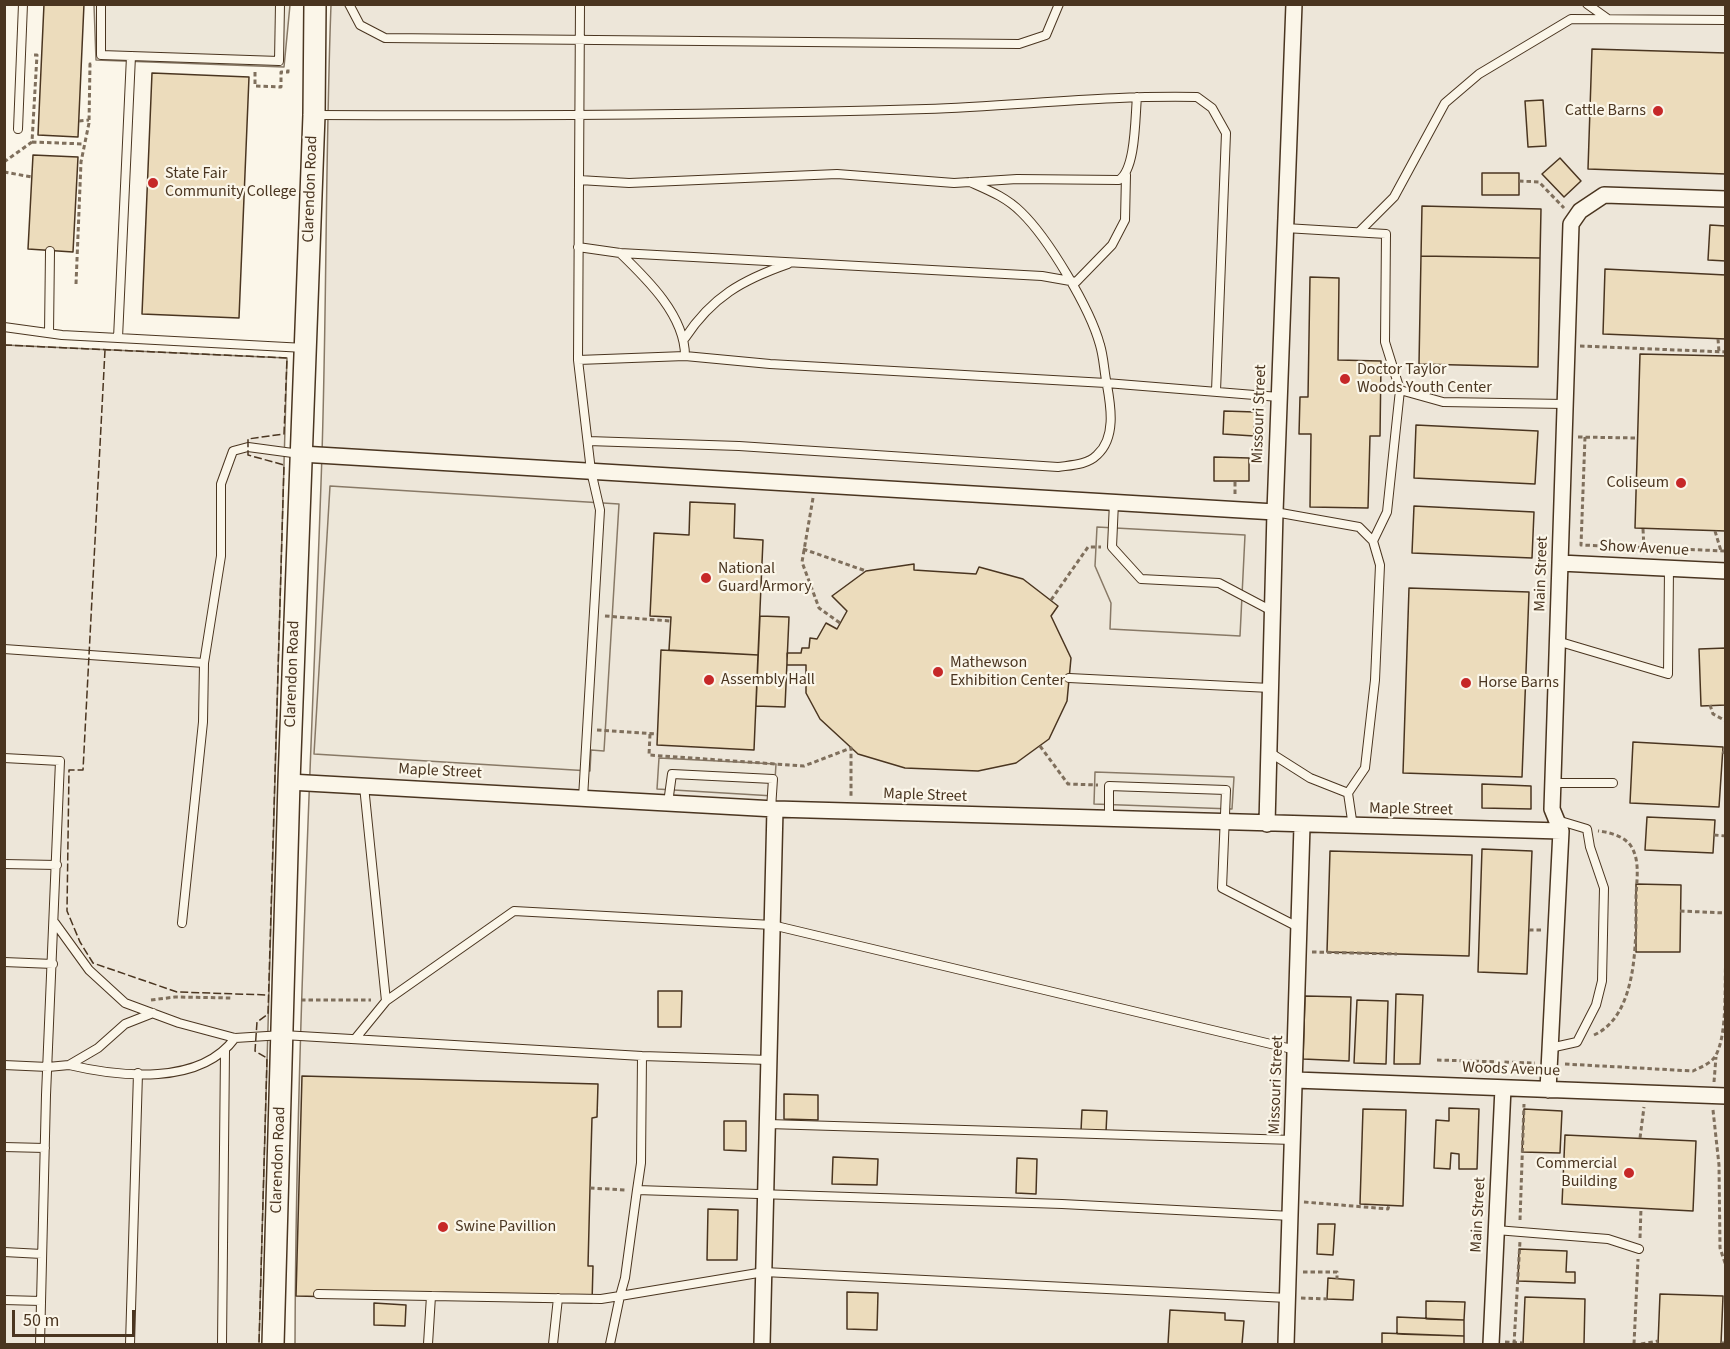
<!DOCTYPE html>
<html>
<head>
<meta charset="utf-8">
<style>
  body { margin:0 }
  #map { position:relative; width:1730px; height:1349px; overflow:hidden; background:#fbf6e9; font-family:"Source Sans 3",sans-serif }
  canvas { display:block }
  .frame { position:absolute; inset:0; border:6px solid #4a3520; pointer-events:none }
  .scale { position:absolute; left:12px; top:1310px; width:123px; height:27px; box-sizing:border-box; border:3px solid #4a3520; border-top:0; padding-left:8px; font-size:18px; line-height:21px; white-space:nowrap; color:#4a3520; -webkit-text-stroke:4px #fbf6e9; paint-order:stroke }
</style>
</head>
<body>
<div id="map">
<canvas width="1730" height="1349"></canvas>
<div class="frame"></div>
<div class="scale">50 m</div>
</div>
<script>
const context = document.querySelector('canvas').getContext('2d');
context.lineJoin = 'round';
function fill(path, color) { context.fillStyle = color; context.fill(path, 'evenodd'); }
function strokePath(path, color, width, dash) { context.strokeStyle = color; context.lineWidth = width; context.lineCap = dash ? 'butt' : 'round'; context.setLineDash(dash || []); context.stroke(path); }
function write(font, color, halo, rows, align = 'center') {
  context.font = font + ' "Source Sans 3",sans-serif'; context.lineWidth = 4.5; context.setLineDash([]); context.textBaseline = 'middle'; context.strokeStyle = halo; context.fillStyle = color; for (const [text, x, y, turn = 0] of rows) {
    context.save(); context.translate(x, y); context.rotate((+turn || 0) * Math.PI / 180); context.textAlign = isNaN(turn) ? turn : align; if (halo) context.strokeText(text, 0, 0); context.fillText(text, 0, 0); context.restore();
  }
}
const green = new Path2D(`
  M331,5H1725V1344H295C296,1057 311,770 321,483C327,323 325,164 331,5Z
  M5,345L287,358L259,1344H5Z`);
fill(green, '#ede6d9');
strokePath(green, '#887966', 1.5);
const parking = new Path2D(`
  M94,5H290L284,67L96,60Z
  M330,486L619,504L604,751L591,750L590,771L314,754Z
  M1097,527L1245,535L1240,636L1110,629L1111,603L1095,566Z
  M659,758L776,764L774,796L657,789Z
  M1095,772L1234,777L1232,809L1094,804Z`);
fill(parking, '#ede7d9');
strokePath(parking, '#887966', 1.5);
const building = new Path2D(`
  M44,4H84L78,137L38,135Z
  M1592,49L1726,53V174L1588,169Z
  M152,73L249,77L239,318L142,314Z
  M1543,100L1546,146L1528,147L1525,101Z
  M33,155L78,157L73,252L28,249Z
  M1560,158L1581,181L1564,197L1542,174Z
  M1482,173H1519V195H1482Z
  M1422,206L1541,209L1540,258L1421,256Z
  M1710,225L1726,226V261L1708,260Z
  M1421,256L1540,258L1538,367L1419,364Z
  M1605,269L1726,275V339L1603,334Z
  M1310,277L1339,278L1338,360L1381,361L1380,436H1370L1368,508L1310,507L1311,434H1299L1300,397H1308Z
  M1640,354L1726,356V531L1635,528Z
  M1224,411L1255,412L1254,436L1223,434Z
  M1416,425L1538,431L1535,484L1414,478Z
  M1214,457L1249,458V481H1214Z
  M690,502L735,504L734,538L763,540L758,655L669,650L671,617L650,616L654,533L689,535Z
  M1414,506L1534,512L1532,558L1412,553Z
  M914,564V570L976,574L979,567L1023,579L1058,606L1051,616L1071,658L1067,701L1049,739L1016,763L978,771L905,768L858,754L820,719L806,693V665H787V653H801L802,648H809L810,638L817,639L826,623L837,629L847,611L832,596L866,571Z
  M1409,588L1529,592L1522,777L1403,773Z
  M760,616L789,617L785,707L756,706Z
  M1726,648V705L1701,706L1699,649Z
  M661,650L758,655L754,750L657,745Z
  M1633,742L1723,747L1719,807L1630,803Z
  M1482,784L1531,786V809L1482,808Z
  M1647,817L1715,820L1713,853L1645,850Z
  M1482,849L1532,851L1527,974L1478,972Z
  M1330,851L1472,855L1469,956L1327,952Z
  M1636,884L1681,885L1680,952H1636Z
  M658,991H682L681,1027H658Z
  M1396,994L1423,995L1420,1064H1394Z
  M1305,996L1351,997L1349,1061L1303,1059Z
  M1357,1000L1388,1001L1386,1064L1354,1063Z
  M302,1076L598,1084L597,1117L592,1118L590,1188L588,1266H593L592,1303L296,1296Z
  M784,1094L818,1095V1120L784,1119Z
  M1449,1108L1479,1109L1477,1169H1459V1154L1451,1153L1450,1169L1434,1168L1436,1120L1449,1121Z
  M1363,1109L1406,1110L1403,1206L1360,1204Z
  M1524,1109L1562,1111L1560,1153L1522,1152Z
  M1082,1110L1107,1111L1106,1132L1081,1131Z
  M724,1121H746V1151L724,1150Z
  M1565,1135L1696,1141L1693,1211L1562,1204Z
  M833,1157L878,1159L877,1185L832,1184Z
  M1017,1158L1037,1159L1036,1194L1016,1193Z
  M708,1209L738,1210L737,1260H707Z
  M1318,1224H1335L1333,1255L1317,1254Z
  M1519,1249L1567,1251L1566,1272H1575V1283L1518,1281Z
  M1328,1278L1354,1280L1353,1300L1327,1299Z
  M847,1292L878,1293L877,1330L847,1329Z
  M1660,1294L1723,1296L1721,1344H1658Z
  M1525,1297L1585,1299L1584,1344H1523Z
  M1426,1301L1465,1302L1464,1320L1426,1319Z
  M374,1303L406,1305L405,1326L374,1325Z
  M1170,1310L1225,1313V1320L1244,1321L1242,1344H1168Z
  M1397,1317L1464,1320V1336L1397,1334Z
  M1382,1333L1464,1336V1344H1382Z`);
fill(building, '#ecdcbc');
strokePath(building, '#4a3520', 1.5);
const lane = new Path2D(`
  M101,4V55L279,61L280,4
  M349,4L360,25L385,38L1019,44L1046,35L1059,4
  M580,4L578,360L591,471L600,510L583,798
  M1587,4L1608,19
  M316,115C519,116 723,115 926,109C1017,106 1107,95 1197,97L1212,108L1226,133L1216,391
  M18,129L23,4
  M579,180L629,183L837,174L954,183L1017,179L1119,180C1136,169 1135,117 1137,97
  M1285,228L1386,234L1385,342L1400,390L1443,402L1565,404
  M1359,232L1394,197L1445,103L1479,74L1571,19L1726,20
  M578,247L620,253L1042,276L1076,282L1112,245L1125,220L1126,175
  M620,253C648,280 685,316 685,356
  M4,327L62,335L305,348
  M49,333L50,251
  M118,338L131,56
  M685,338C712,297 742,280 788,264
  M578,360L685,356L770,364L1106,383L1279,397
  M588,441L739,446L1058,467C1072,465 1087,465 1097,455C1116,438 1111,407 1107,385C1104,372 1104,358 1100,345C1090,308 1048,238 1021,212C1006,197 988,190 970,182
  M1114,502L1112,547L1141,579L1219,583L1272,611
  M1275,512L1359,527L1373,541L1380,565L1375,680L1365,768L1348,793
  M1373,541L1387,512L1400,390
  M1557,641L1668,674L1669,568
  M4,649L204,663L221,556V484L233,451L248,447L300,454
  M1069,678L1270,688
  M1269,752L1310,778L1348,793L1353,827
  M4,758L60,761L46,1095L40,1344
  M1553,783H1613
  M364,786L386,1001
  M668,803L672,774L773,779L771,809
  M1109,819V786L1226,790L1222,888L1298,927
  M4,864L57,865
  M55,923L89,970L125,1003L179,1023L235,1038L283,1035L642,1056L769,1060
  M182,923L203,722L204,663
  M4,962L53,964
  M355,1039L386,1001L514,911L772,925L1296,1050
  M1550,1048L1577,1042L1596,1005L1602,981L1604,888L1590,847L1587,829L1557,820
  M4,1065L48,1067L69,1065L98,1048L125,1024L153,1013
  M69,1065C120,1077 200,1086 235,1038
  M768,1124L1293,1140
  M4,1147L45,1148
  M637,1190L641,1163L642,1056
  M1496,1230L1608,1239L1639,1249
  M4,1252L42,1254
  M318,1294L601,1299L620,1296L625,1278L637,1190L1062,1204L1291,1216
  M4,1300L41,1301
  M130,1344L138,1073
  M222,1344L225,1051
  M428,1344L431,1296
  M553,1344L558,1298
  M610,1344L620,1296L764,1272L1288,1298`);
const street = new Path2D(`
  M301,454L1275,512
  M1560,563L1726,571
  M289,782L775,809L1561,831
  M1267,824L1275,512L1294,4
  M1295,1080L1726,1096
  M1548,1090L1561,831L1552,809L1571,224L1580,211L1604,195L1726,199
  M762,1344L775,809
  M1286,1344L1302,826
  M1491,1344L1503,1088`);
const secondary = new Path2D(`
  M273,1344L289,782L314,115L315,4`);
strokePath(lane, '#4a3520', 10);
strokePath(street, '#4a3520', 18);
strokePath(secondary, '#4a3520', 24);
strokePath(new Path2D(`
  M255,72V86L281,87V72H288V69
  M79,121L89,120
  M32,142L84,144
  M4,162L32,142L37,55H31
  M4,172L32,177
  M1519,181L1539,182L1564,208
  M76,284L81,162L89,123L90,64L94,65
  M1718,339L1719,352
  M1580,346L1726,352
  M1578,437L1637,438
  M1585,437L1581,545L1726,551
  M1235,494V481
  M813,498L802,562L819,608L840,623
  M1643,529L1644,548
  M1715,531L1721,551
  M803,549L866,571
  M1051,600L1088,547H1101
  M605,616L670,621
  M1710,705L1713,714L1726,721
  M597,730L657,734
  M650,734L649,755L804,766L851,748V797
  M1040,746L1068,784L1098,785
  M1722,752L1726,753
  M1714,835L1726,836
  M1680,911L1726,913
  M1529,930H1542
  M1312,952L1397,954
  M151,1000L175,997L233,998
  M301,1000H371
  M1594,1035C1638,1015 1636,941 1636,900C1636,882 1641,862 1631,846C1624,836 1609,832 1598,831
  M1437,1060L1535,1063
  M1565,1064L1693,1071C1701,1067 1712,1063 1716,1055C1728,1032 1724,983 1726,956
  M1714,1082L1716,1057
  M1713,1110L1719,1165L1720,1248L1726,1266
  M1640,1138L1644,1107
  M590,1188L626,1190
  M1304,1202L1388,1209L1389,1205
  M1520,1220L1524,1104
  M1640,1238L1641,1208
  M1303,1272H1337V1279
  M1301,1298L1327,1299
  M1505,1342L1523,1343
  M1721,1343H1726
  M1514,1344L1520,1241
  M1634,1344L1638,1259
  M1641,1344L1658,1341`), '#7f6f5c', 3, [4.5, 3]);
strokePath(lane, '#fbf6e9', 8);
strokePath(street, '#fbf6e9', 15);
strokePath(secondary, '#fbf6e9', 21);
strokePath(new Path2D(`
  M4,345L287,358L284,434L248,439V455L284,465L268,1014L257,1022L255,1051L267,1058L259,1344
  M105,350L83,770H69L67,911L80,942L93,963L177,992L269,995`), '#4a3520', 1.5, [8, 3]);
for (const [x, y, r, color] of [
  [1658,111,6,"#c62828"],
  [153,183,6,"#c62828"],
  [1345,379,6,"#c62828"],
  [1681,483,6,"#c62828"],
  [706,578,6,"#c62828"],
  [938,672,6,"#c62828"],
  [709,680,6,"#c62828"],
  [1466,683,6,"#c62828"],
  [1629,1173,6,"#c62828"],
  [443,1227,6,"#c62828"]
]) { const dot = new Path2D(); dot.arc(x, y, r, 0, 2 * Math.PI); context.fillStyle = color; context.fill(dot); strokePath(dot, '#fbf6e9', 2); }
write('16px', '#4a3520', '#fbf6e9', [
  ["Cattle Barns",1646,111,"right"],
  ["State Fair",165,174],
  ["Community College",165,192],
  ["Doctor Taylor",1357,370],
  ["Woods Youth Center",1357,388],
  ["Coliseum",1669,483,"right"],
  ["National",718,569],
  ["Guard Armory",718,587],
  ["Mathewson",950,663],
  ["Exhibition Center",950,681],
  ["Assembly Hall",721,680],
  ["Horse Barns",1478,683],
  ["Commercial",1617,1164,"right"],
  ["Building",1617,1182,"right"],
  ["Swine Pavillion",455,1227]
], 'left');
write('16px', '#4a3520', '#fbf6e9', [
  ["Clarendon Road",311,189,-88],
  ["Missouri Street",1260,414,-88],
  ["Show Avenue",1644,549,3],
  ["Main Street",1542,574,-88],
  ["Clarendon Road",293,674,-88],
  ["Maple Street",440,772,3],
  ["Maple Street",925,796,2],
  ["Maple Street",1411,810,1],
  ["Woods Avenue",1511,1070,2],
  ["Missouri Street",1277,1085,-88],
  ["Clarendon Road",279,1160,-88],
  ["Main Street",1479,1215,-87]
]);
</script>
</body>
</html>
